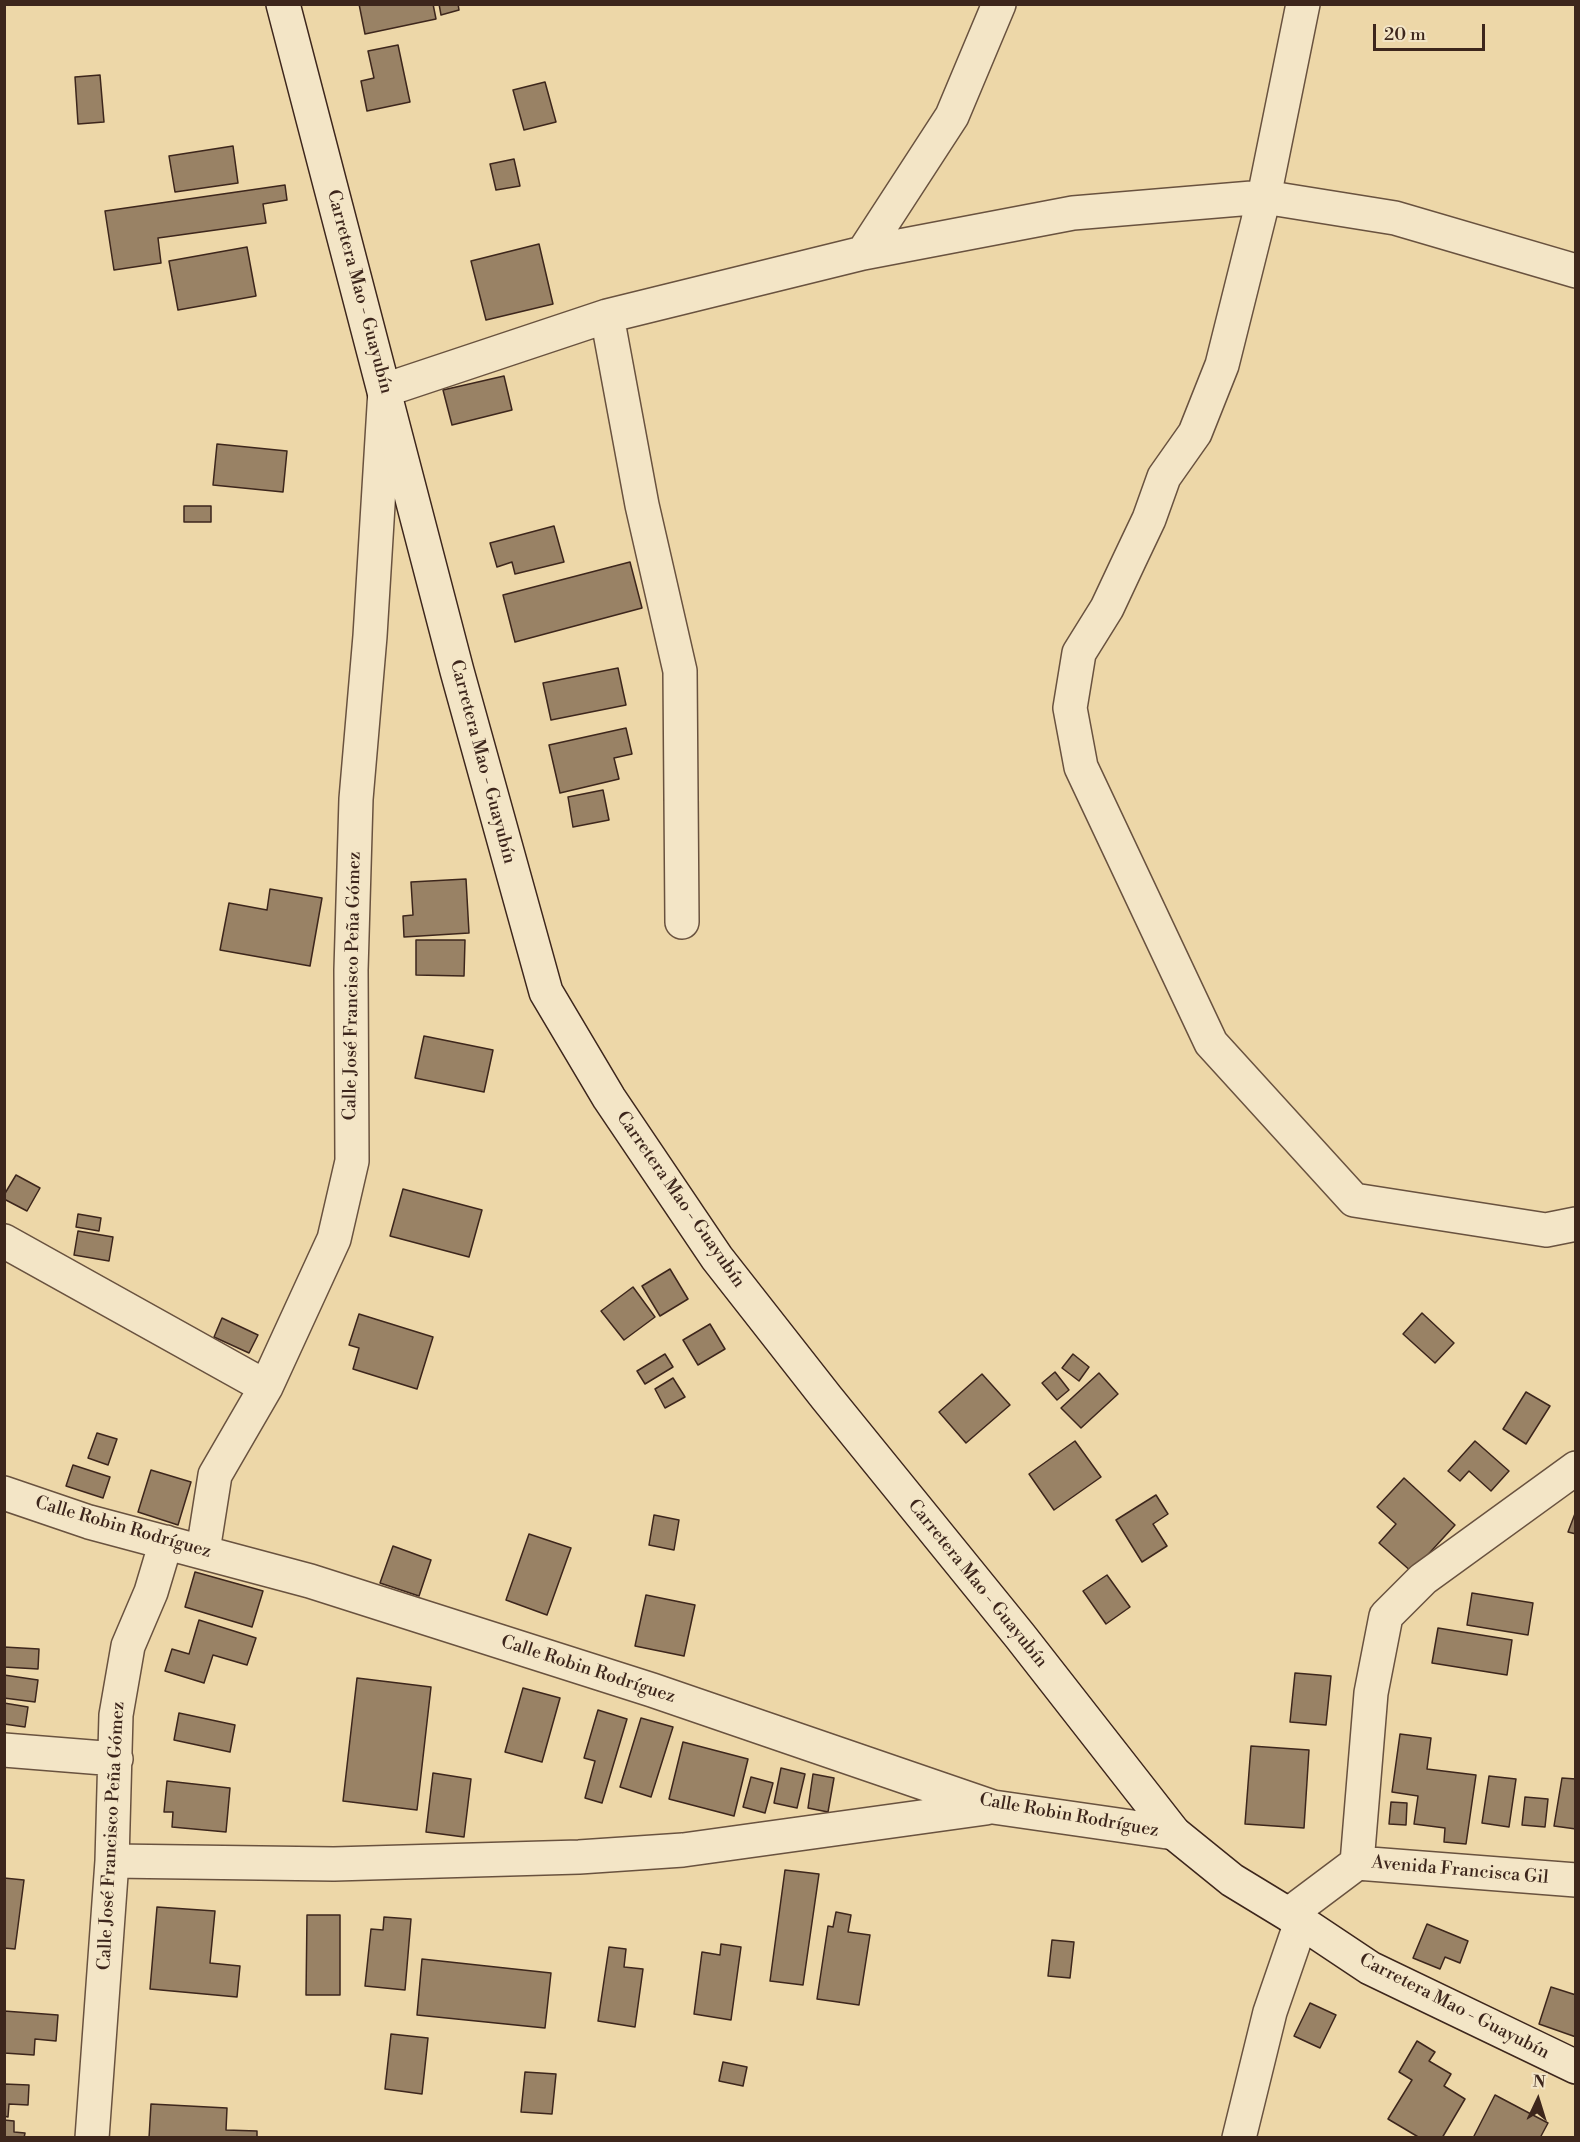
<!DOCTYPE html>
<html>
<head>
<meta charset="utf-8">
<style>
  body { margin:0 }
  #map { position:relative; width:1580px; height:2142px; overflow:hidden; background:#edd7a8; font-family:"Libre Bodoni",serif }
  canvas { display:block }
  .frame { position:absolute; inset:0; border:6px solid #3d261c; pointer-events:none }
  .north { position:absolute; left:1508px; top:2070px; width:60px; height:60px; -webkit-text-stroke:4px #f3e5c6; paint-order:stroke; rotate:4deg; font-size:16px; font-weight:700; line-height:24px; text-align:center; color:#3d261c }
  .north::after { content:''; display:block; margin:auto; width:21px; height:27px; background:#3d261c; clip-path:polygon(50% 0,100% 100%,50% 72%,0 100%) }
  .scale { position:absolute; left:1373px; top:24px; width:112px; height:27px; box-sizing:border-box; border:3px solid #3d261c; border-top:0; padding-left:8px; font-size:18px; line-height:21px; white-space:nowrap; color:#3d261c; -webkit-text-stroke:4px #f3e5c6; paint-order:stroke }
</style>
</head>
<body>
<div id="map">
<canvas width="1580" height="2142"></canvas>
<div class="frame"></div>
<div class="north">N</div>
<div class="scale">20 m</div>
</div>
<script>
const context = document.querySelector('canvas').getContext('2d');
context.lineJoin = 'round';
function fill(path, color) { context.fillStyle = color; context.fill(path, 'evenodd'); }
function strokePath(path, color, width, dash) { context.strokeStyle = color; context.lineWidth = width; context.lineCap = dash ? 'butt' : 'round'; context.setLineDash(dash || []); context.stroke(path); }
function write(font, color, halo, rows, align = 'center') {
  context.font = font + ' "Libre Bodoni",serif'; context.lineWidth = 4.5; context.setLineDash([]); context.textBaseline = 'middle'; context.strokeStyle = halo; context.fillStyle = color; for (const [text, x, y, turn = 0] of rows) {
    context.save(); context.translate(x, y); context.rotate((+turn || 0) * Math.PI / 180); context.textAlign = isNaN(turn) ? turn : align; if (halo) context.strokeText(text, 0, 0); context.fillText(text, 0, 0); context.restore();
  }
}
const building = new Path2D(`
  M359,4H433L436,19L365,34Z
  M439,4H458L459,10L441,15Z
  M398,45L410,102L367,111L361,81L374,78L368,51Z
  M100,75L104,122L78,124L75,77Z
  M545,82L556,122L524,130L513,90Z
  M233,146L238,183L175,192L169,156Z
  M514,159L520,186L496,190L490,164Z
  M285,185L287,200L263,204L266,223L158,238L161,263L114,270L105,211Z
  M539,244L553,304L486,320L471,261Z
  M247,247L256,296L178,310L169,261Z
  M504,376L512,410L452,425L443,390Z
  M217,444L287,451L283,492L213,485Z
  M184,506H211V522H184Z
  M554,526L564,562L515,574L512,562L497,567L490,543Z
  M630,562L642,608L515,642L503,595Z
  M618,668L626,705L551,720L543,683Z
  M626,728L632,754L614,758L619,779L560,793L549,745Z
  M603,790L609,820L573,827L568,797Z
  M466,879L469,933L404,937L403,916L413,915L411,882Z
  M270,889L322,898L310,966L220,950L229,903L267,910Z
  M416,940H465L464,976L416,975Z
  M424,1036L493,1050L484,1092L415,1078Z
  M16,1175L40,1188L27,1211L4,1199V1195Z
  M403,1189L482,1210L469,1257L390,1236Z
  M78,1214L101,1218L99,1231L76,1227Z
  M78,1231L113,1237L109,1261L74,1255Z
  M670,1269L688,1299L660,1316L642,1286Z
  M633,1287L655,1317L624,1340L601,1311Z
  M1422,1313L1454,1343L1435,1363L1403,1334Z
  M359,1314L433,1337L417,1389L353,1369L359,1348L349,1345Z
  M222,1318L258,1335L249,1353L214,1337Z
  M710,1324L725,1349L698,1365L683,1340Z
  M665,1354L673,1367L645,1384L637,1371Z
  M1073,1354L1089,1367L1079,1381L1062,1368Z
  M1055,1372L1069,1390L1057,1400L1042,1383Z
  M1099,1373L1118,1394L1081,1428L1061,1408Z
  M982,1374L1010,1405L966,1443L939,1412Z
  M673,1378L685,1397L665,1408L655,1389Z
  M1526,1392L1550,1406L1526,1444L1503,1429Z
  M97,1433L117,1439L108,1465L88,1458Z
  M1075,1441L1101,1477L1054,1510L1029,1474Z
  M1475,1441L1509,1471L1491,1491L1469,1471L1460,1481L1448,1471Z
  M73,1465L110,1477L103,1498L66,1486Z
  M151,1470L191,1482L178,1525L138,1512Z
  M1404,1478L1455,1525L1412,1572L1379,1543L1396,1524L1377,1507Z
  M1156,1495L1168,1514L1153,1524L1167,1546L1142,1562L1116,1520Z
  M1576,1511V1534L1568,1532Z
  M654,1515L679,1520L674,1550L649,1545Z
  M529,1534L571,1548L547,1615L506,1600Z
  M393,1546L431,1560L419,1596L380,1583Z
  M195,1572L263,1591L252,1627L185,1607Z
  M1107,1575L1130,1607L1106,1624L1083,1591Z
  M1472,1593L1533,1603L1528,1635L1467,1625Z
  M646,1595L695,1605L684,1656L635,1646Z
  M199,1620L256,1638L247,1665L213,1655L204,1683L165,1671L172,1649L189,1654Z
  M1438,1628L1512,1640L1507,1675L1432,1663Z
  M4,1647L39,1649L38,1669L4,1667Z
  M1295,1673L1331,1676L1326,1725L1290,1722Z
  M4,1675L38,1680L35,1702L4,1698Z
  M357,1678L431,1687L417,1810L343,1801Z
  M523,1688L560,1698L542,1762L505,1752Z
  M4,1703L28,1707L25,1727L4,1724Z
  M598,1710L627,1719L602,1803L585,1798L595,1761L584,1758Z
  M179,1713L235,1725L230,1752L174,1740Z
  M641,1718L673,1727L651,1797L620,1787Z
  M1400,1734L1431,1738L1427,1769L1476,1775L1466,1844L1444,1842L1445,1828L1414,1824L1418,1796L1392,1792Z
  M683,1742L748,1759L734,1816L669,1799Z
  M1251,1746L1309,1750L1304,1828L1245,1824Z
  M781,1768L805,1774L797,1808L774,1803Z
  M433,1773L471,1779L464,1837L426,1832Z
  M813,1774L834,1778L828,1812L808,1808Z
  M1489,1776L1516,1779L1509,1827L1482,1823Z
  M751,1777L773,1783L765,1813L743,1807Z
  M1562,1778L1576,1779V1829L1554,1826Z
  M167,1781L230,1788L226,1832L172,1827L173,1812H164Z
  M1525,1797L1548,1799L1545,1827L1522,1825Z
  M1391,1802L1407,1803L1406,1825L1389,1824Z
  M785,1870L819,1874L803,1985L770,1981Z
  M4,1878L24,1880L15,1949L4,1948Z
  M157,1907L215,1911L210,1963L240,1966L237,1997L150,1989Z
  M836,1912L851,1915L848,1932L870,1935L859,2005L817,1999L828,1926L833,1927Z
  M307,1915H340V1995H306Z
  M384,1917L411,1919L405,1990L365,1986L371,1929L383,1930Z
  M1427,1924L1468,1941L1460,1963L1445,1957L1440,1969L1413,1958Z
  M1052,1940L1074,1942L1070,1978L1048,1976Z
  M721,1944L741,1947L731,2020L694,2014L702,1952L720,1955Z
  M609,1947L626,1949L624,1967L643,1969L635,2027L598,2021Z
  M422,1959L551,1973L545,2028L417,2015Z
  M1551,1987L1576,1995V2037L1539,2024Z
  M1310,2003L1336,2015L1320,2048L1294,2036Z
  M4,2011L58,2015L56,2041L35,2039L34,2055L4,2053Z
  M391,2034L428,2038L422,2094L385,2089Z
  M1417,2041L1435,2052L1429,2061L1451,2074L1444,2086L1465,2099L1442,2138H1420L1388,2119L1412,2080L1399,2072Z
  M723,2062L747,2067L743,2086L719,2081Z
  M525,2072L556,2074L552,2114L521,2112Z
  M4,2084L29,2085L28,2105L9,2104L8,2117L4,2116Z
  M1495,2095L1548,2123L1540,2138H1473Z
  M151,2104L227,2108L226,2130L257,2131V2138H149Z
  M4,2120L14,2121V2132L25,2133L24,2138H4Z`);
fill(building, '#998265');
strokePath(building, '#3d261c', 1.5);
const minor = new Path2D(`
  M1303,4L1264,197L1222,365L1195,433L1164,477L1149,519L1130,559L1107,608L1079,653L1070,708L1081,767L1211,1043L1354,1200L1546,1230L1576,1224
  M863,253L952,116L999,4
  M607,316L642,505L680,671L682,922
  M4,1241L266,1387
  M4,1493L89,1522L310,1581L652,1690L993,1807L1174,1833
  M203,1551L215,1475L266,1387L334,1239L352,1161L351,970L356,799L370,636L385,390L607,316L863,253L1073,213L1264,197L1395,218L1576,271
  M4,1750L116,1759
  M112,1861L334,1864L579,1857L683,1850L986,1808
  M1357,1863L1371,1693L1386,1616L1423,1579L1576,1468
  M1289,1914L1357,1863L1576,1880
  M92,2138L112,1861L116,1715L128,1646L151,1592L166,1542
  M1239,2138L1270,2012L1301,1922`);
const secondary = new Path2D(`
  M283,4L457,671L546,992L609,1098L717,1258L826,1397L1020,1636L1174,1833L1232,1880L1301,1922L1370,1968L1576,2067`);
strokePath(minor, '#69523f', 36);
strokePath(secondary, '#3d261c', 36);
strokePath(minor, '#f3e5c6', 33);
strokePath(secondary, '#f3e5c6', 33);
write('18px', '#3d261c', '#f3e5c6', [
  ["Carretera Mao - Guayubín",359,292,75],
  ["Carretera Mao - Guayubín",482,762,75],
  ["Calle José Francisco Peña Gómez",353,986,-89],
  ["Carretera Mao - Guayubín",680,1200,55],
  ["Calle Robin Rodríguez",123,1528,16],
  ["Carretera Mao - Guayubín",977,1584,51],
  ["Calle Robin Rodríguez",588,1670,18],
  ["Calle Robin Rodríguez",1069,1816,10],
  ["Calle José Francisco Peña Gómez",112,1836,-87],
  ["Avenida Francisca Gil",1460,1871,5],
  ["Carretera Mao - Guayubín",1454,2007,27]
]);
</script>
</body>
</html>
